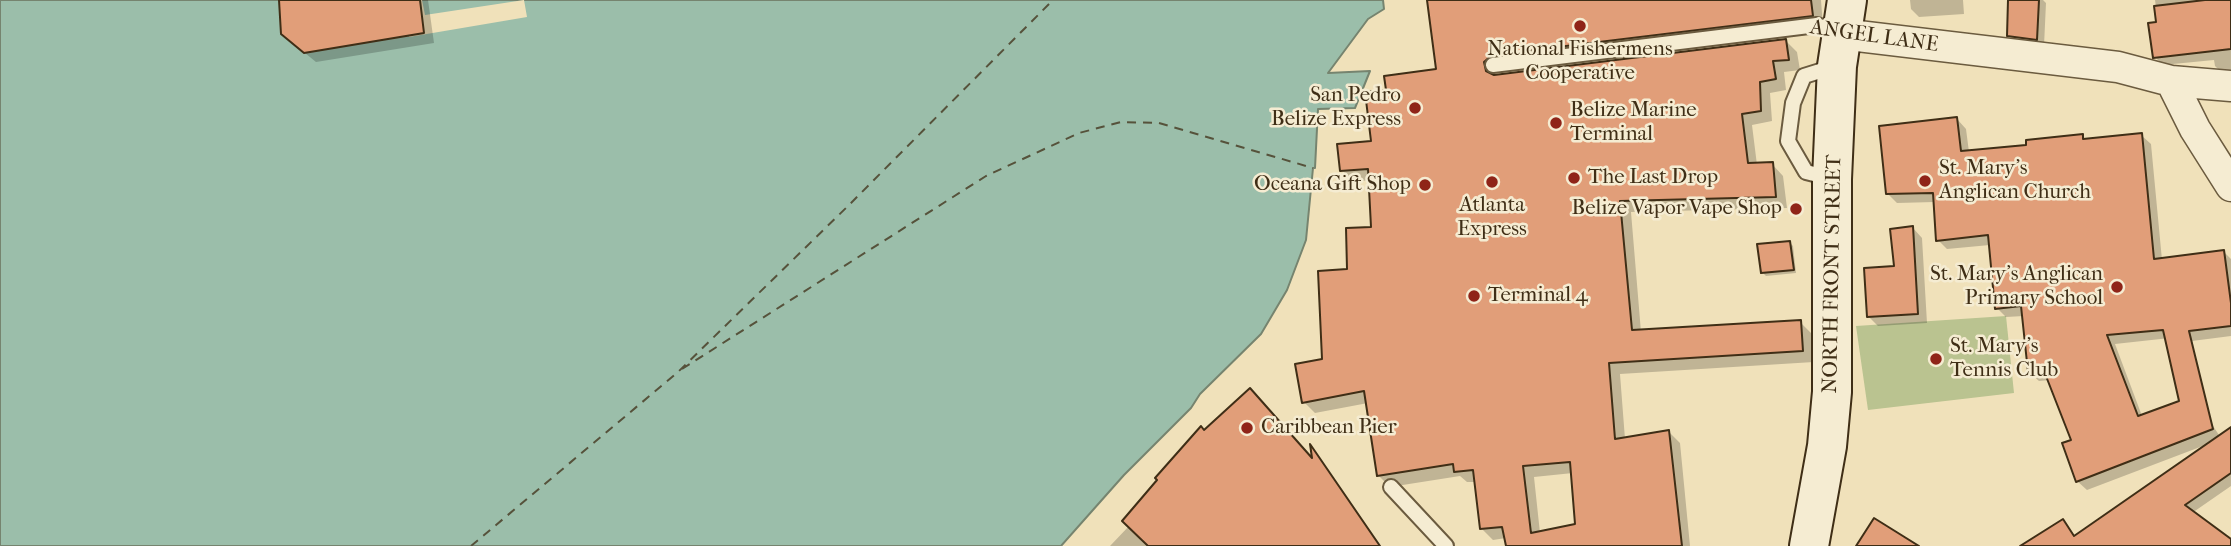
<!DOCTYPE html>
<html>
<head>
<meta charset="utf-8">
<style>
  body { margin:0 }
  canvas { display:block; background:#f0e1ba }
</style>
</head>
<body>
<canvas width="2231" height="546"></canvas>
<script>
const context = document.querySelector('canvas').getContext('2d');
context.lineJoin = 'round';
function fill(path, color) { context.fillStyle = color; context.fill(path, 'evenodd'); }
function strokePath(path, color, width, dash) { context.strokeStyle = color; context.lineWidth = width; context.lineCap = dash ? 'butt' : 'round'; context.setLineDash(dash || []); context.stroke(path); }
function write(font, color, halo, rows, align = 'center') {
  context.font = font + ' "IM FELL French Canon",serif'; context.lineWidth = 5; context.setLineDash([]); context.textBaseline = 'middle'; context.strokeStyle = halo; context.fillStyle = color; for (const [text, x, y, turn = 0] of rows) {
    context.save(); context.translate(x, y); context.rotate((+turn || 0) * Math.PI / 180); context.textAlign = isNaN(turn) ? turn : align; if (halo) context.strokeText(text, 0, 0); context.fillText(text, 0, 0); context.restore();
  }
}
fill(new Path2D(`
  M2006,316L2014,393L1868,410L1856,326Z`), '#bac390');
const water = new Path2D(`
  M0,0H1383L1384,9L1368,19L1328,73L1370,71L1355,108L1318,109L1315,168H1313L1306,240L1287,290L1261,334L1200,394L1191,408L1124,475L1061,546H0Z`);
fill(water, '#9bbeaa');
strokePath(water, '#76846f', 2);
fill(new Path2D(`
  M404,0H422L425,15L524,0L527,17L409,37Z`), '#f0e1ba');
fill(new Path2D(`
  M280,0H428L434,43L316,62L294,44Z
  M1429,0H1821L1823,27L1503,66L1494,74L1495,76L1785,40L1797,52L1800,70L1784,72L1786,90L1770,93L1772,121L1752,125L1757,165L1772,164L1783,176L1787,208L1631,212L1641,332L1800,322L1811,333L1814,362L1620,374L1625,439L1669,432L1680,443L1690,546H1508L1506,538L1493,540L1481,528L1476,482H1467L1460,476L1390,487L1379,476L1368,403L1315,413L1304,402L1323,360L1349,271L1373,228L1370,180L1353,182L1342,170L1373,143L1388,91L1438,71ZM1573,473L1577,526L1540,533L1534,477Z
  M1910,0H1963L1964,14L1919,17L1911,9Z
  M2010,0H2043L2046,3L2044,46L2016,43L2009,35Z
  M2155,0H2231V76L2223,74L2215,66L2214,60L2163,65L2155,57L2158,24Z
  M1957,119L1966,129L1969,152L2028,146L2082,136L2086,140L2141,135L2151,144L2162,260L2224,252L2231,259V336L2192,341L2188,336L2115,344L2142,416L2201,408L2231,453V486L2192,513L2231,541V546H2028L2063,521L2076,537L2208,444L2087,490L2077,481L2073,441L2050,380L2039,381L2029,372L2024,316L2006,317L1997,308L1990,245L1947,249L1938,240L1935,202L1897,203L1888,194Z
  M1913,228L1922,238L1927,323L1878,326L1868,316L1896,268Z
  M1789,242L1793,246L1796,273L1766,276L1763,273Z
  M1205,432L1315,462L1313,449L1381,546H1110L1129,526Z`), '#0003');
strokePath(new Path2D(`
  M682,369L986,176L1079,133L1121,122L1159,123L1313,168
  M471,546L678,372L849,205L1053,0`), '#56523b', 2, [9, 7]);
const building = new Path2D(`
  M279,0H420L424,33L304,53L281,34Z
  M1427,0H1811L1813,16L1492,55L1484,62L1486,71L1494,75L1786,39L1789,60L1773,61L1776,79L1760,82L1761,111L1742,114L1748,163L1773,162L1776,197L1620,201L1632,330L1801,320L1803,351L1609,363L1615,439L1669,430L1682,546H1506L1502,527L1480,529L1473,470L1454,472L1453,464L1377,476L1364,391L1302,403L1295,364L1322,359L1318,271L1347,269L1346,228L1371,227L1368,169L1340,171L1337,144L1371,141L1365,92L1386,90L1384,76L1436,69ZM1570,462L1575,524L1531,533L1523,466Z
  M2008,0H2039L2037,40L2007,36Z
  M2205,0H2231V49L2153,58L2148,23L2156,22L2154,6Z
  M1957,117L1961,151L2026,145V140L2083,134V139L2142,133L2154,259L2224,250L2231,303V326L2189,331L2213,429L2076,482L2062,443L2071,440L2044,371L2028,372L2021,306L1995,309L1988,235L1936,241L1933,193L1886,194L1879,126ZM2163,330L2179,401L2138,416L2107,335Z
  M1913,226L1918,314L1867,317L1864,268L1894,266L1890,229Z
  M1790,241L1794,270L1761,273L1757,244Z
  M1250,388L1312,458L1310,444L1380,546H1148L1122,521L1157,480L1155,478L1201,426L1204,430Z
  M2231,427V473L2185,505L2231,539V546H2020L2063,519L2074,536Z
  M1874,518L1919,546H1856Z`);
fill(building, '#e19e79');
strokePath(building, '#3f2e16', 2);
const service = new Path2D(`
  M1493,65L1817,25L1841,34
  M1830,178L1806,172L1788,141L1793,103L1804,76L1836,66
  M1391,487L1446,546`);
const minor = new Path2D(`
  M1841,34L2118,67L2171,81L2231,86
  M2171,81L2195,129L2231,186`);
const secondary = new Path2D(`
  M1809,546L1827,446L1832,392V179L1837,66L1847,0`);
strokePath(service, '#6b5b3f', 18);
strokePath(minor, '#6b5b3f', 33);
strokePath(secondary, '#3f2e16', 42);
strokePath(service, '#f5ecd2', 14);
strokePath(minor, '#f5ecd2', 30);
strokePath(secondary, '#f5ecd2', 38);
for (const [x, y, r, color] of [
  [1580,26,7,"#8f2418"],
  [1415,108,7,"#8f2418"],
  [1556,123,7,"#8f2418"],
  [1574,178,7,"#8f2418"],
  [1925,181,7,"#8f2418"],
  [1492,182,7,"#8f2418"],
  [1425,185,7,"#8f2418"],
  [1796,209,7,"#8f2418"],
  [2117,287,7,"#8f2418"],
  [1474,296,7,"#8f2418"],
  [1936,359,7,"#8f2418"],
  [1247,428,7,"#8f2418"]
]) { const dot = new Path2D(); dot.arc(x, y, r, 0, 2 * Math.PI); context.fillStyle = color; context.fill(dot); strokePath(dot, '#f5ecd2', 2.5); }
write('21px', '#3f2e16', '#f5ecd2', [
  ["ANGEL LANE",1874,37,8],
  ["NORTH FRONT STREET",1833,274,-89]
]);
write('21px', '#3f2e16', '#f5ecd2', [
  ["National Fishermens",1580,50,"center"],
  ["Cooperative",1580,74,"center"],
  ["San Pedro",1401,96,"right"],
  ["Belize Express",1401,120,"right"],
  ["Belize Marine",1570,111],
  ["Terminal",1570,135],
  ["St. Mary's",1939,169],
  ["Anglican Church",1939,193],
  ["The Last Drop",1588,178],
  ["Oceana Gift Shop",1411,185,"right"],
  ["Atlanta",1492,206,"center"],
  ["Express",1492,230,"center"],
  ["Belize Vapor Vape Shop",1782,209,"right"],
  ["St. Mary's Anglican",2103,275,"right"],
  ["Primary School",2103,299,"right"],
  ["Terminal 4",1488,296],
  ["St. Mary's",1950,347],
  ["Tennis Club",1950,371],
  ["Caribbean Pier",1261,428]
], 'left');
</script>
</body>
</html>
